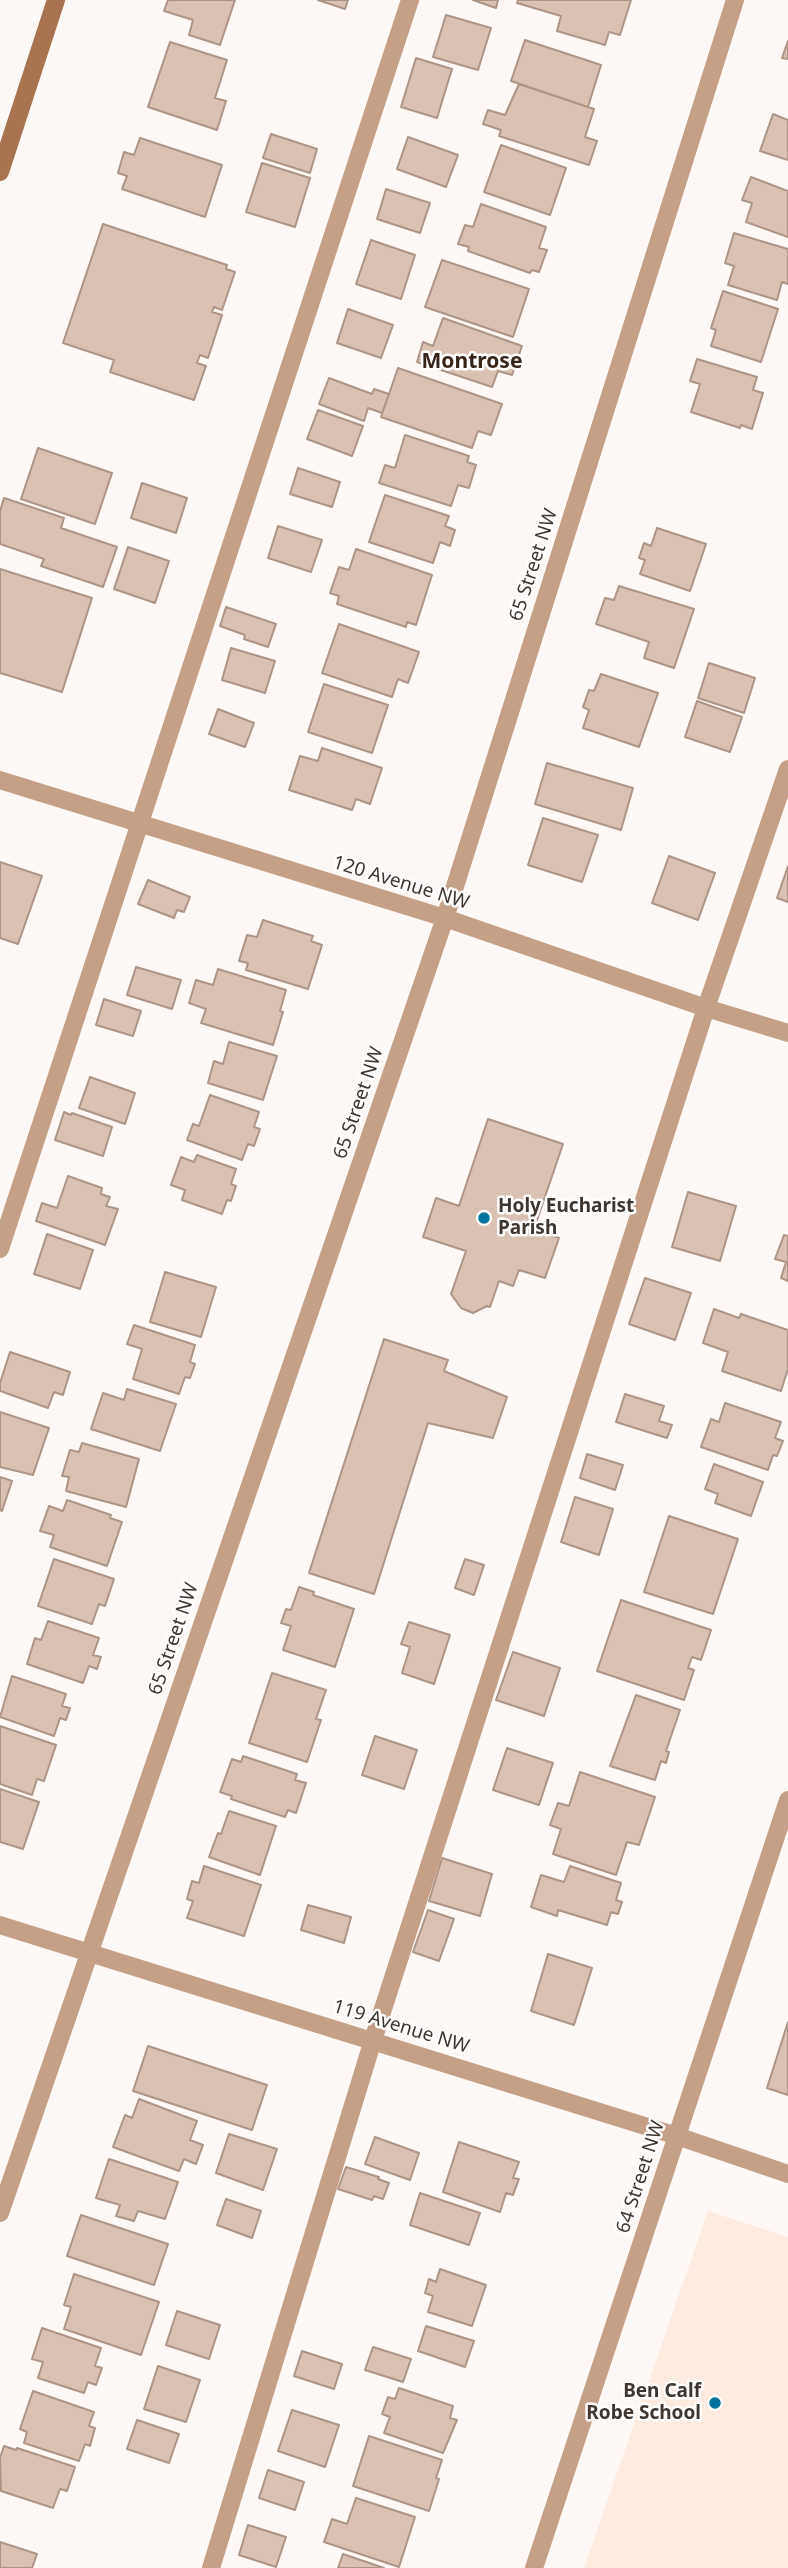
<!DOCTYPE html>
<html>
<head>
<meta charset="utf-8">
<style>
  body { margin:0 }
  canvas { display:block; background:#fef9f6 }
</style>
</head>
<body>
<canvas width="788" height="2568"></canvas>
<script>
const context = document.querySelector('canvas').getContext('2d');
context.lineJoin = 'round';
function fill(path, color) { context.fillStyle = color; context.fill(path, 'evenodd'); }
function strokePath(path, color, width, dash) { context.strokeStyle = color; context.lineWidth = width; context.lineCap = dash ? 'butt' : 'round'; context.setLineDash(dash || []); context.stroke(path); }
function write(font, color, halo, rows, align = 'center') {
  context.font = font + ' "Noto Sans",sans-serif'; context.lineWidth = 5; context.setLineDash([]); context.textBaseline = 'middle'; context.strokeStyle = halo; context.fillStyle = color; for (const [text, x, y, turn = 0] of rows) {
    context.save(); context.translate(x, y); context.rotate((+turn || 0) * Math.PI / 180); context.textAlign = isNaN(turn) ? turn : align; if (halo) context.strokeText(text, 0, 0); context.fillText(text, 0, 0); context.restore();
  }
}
fill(new Path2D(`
  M708,2211L788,2237V2568H584Z`), '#feebdf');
const building = new Path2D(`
  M168,0H235L220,45L189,35L193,20L164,11Z
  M318,0H348L345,9Z
  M473,0H498L496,8Z
  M518,0H631L620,35L609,32L605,45L557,31L561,16L517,3Z
  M446,15L491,28L478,70L433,57Z
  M525,40L601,65L588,107L511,81Z
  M788,41V59L782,58Z
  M170,42L227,60L215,98L226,101L217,130L148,107Z
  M416,58L452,69L437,118L401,107Z
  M519,84L594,109L585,137L597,141L589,165L499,136L501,130L483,124L488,110L505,115Z
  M773,114L788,120V160L760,151Z
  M271,134L317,149L310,173L263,158Z
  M408,137L458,155L446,187L397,169Z
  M140,138L222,165L205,217L122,189L127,176L118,173L124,152L134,155Z
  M501,145L566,168L550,215L484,192Z
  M262,163L310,178L295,227L246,212Z
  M751,177L788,191V237L746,222L752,203L742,200Z
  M386,189L430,203L420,233L377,219Z
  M481,204L546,227L539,248L547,250L539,272L532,270L530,273L468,251L469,247L458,244L465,225L473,227Z
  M103,224L227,265L226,269L235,272L222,310L214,307L212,312L222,315L208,358L200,355L197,363L206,366L194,400L110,372L114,360L63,343Z
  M734,233L788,249V284L782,282L777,300L728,285L734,266L725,263Z
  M371,240L415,255L401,299L356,284Z
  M442,260L529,289L513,337L425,307Z
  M723,291L778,309L761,362L711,346L716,330L711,328Z
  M348,309L393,325L381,358L337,343Z
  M443,318L522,346L512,375L498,371L492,387L417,362L423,342L433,346Z
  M697,359L757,377L753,390L763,393L752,429L741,425L740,428L691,412L700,384L690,381Z
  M398,368L502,404L491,435L478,431L472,448L381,417Z
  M329,378L372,394L374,389L389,394L382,413L368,408L364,421L319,404Z
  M318,410L363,426L352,456L307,439Z
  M405,435L469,456L467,462L476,465L469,488L458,485L451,506L379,483L385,465L395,468Z
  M38,448L112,473L95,524L21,499Z
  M298,468L340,482L332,507L290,494Z
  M142,483L187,498L176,533L131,518Z
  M385,495L449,516L445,526L455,530L450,546L440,542L433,563L369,542Z
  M4,498L64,518L61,528L117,547L103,587L41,566L44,559L0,544V511Z
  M278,526L322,540L311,572L268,558Z
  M657,528L706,544L690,591L640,574L645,560L639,558L644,543L651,546Z
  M128,547L169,561L155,603L114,589Z
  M356,549L432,575L416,625L407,622L406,627L337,604L339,596L330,593L339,567L349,570Z
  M0,569L92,598L62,692L0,673Z
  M619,586L694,609L674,668L644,658L649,642L596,624L605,598L614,600Z
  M226,607L276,624L268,647L244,639L245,635L220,626Z
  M339,624L419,652L408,683L398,679L392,697L322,673Z
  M231,648L275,661L265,693L222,680Z
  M709,663L755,678L744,713L698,698Z
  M601,674L658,693L639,747L583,728L589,710L583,707L589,690L594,691Z
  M324,684L388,705L372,753L308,732Z
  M697,701L742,717L730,752L685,737Z
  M218,709L254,723L245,747L209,734Z
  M322,748L382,768L370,804L356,799L352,810L289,790L300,756L318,761Z
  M547,763L633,788L621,830L535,804Z
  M543,818L598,835L582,882L528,865Z
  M669,856L715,873L698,920L652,903Z
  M0,862L42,876L18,944L0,938Z
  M788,866V902L777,898Z
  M148,880L190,897L184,912L177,910L174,918L138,904Z
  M263,920L313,936L311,941L322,945L308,989L246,970L248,963L239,961L247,935L257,937Z
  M136,967L181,980L172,1009L127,995Z
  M218,969L286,990L280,1011L283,1012L273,1045L201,1023L206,1009L189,1003L196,980L213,985Z
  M104,999L141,1011L133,1036L96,1025Z
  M229,1042L277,1056L263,1100L208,1083L214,1061L223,1064Z
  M90,1077L135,1093L125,1124L79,1108Z
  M210,1095L259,1112L254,1127L260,1129L254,1146L248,1144L242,1160L187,1140L193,1124L199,1126Z
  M64,1112L71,1115L72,1113L112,1127L103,1156L55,1140Z
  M488,1119L563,1144L534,1229L559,1238L545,1278L519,1270L513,1286L499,1281L490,1307L487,1306L473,1313L461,1308L451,1294L466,1251L423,1237L436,1198L459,1206Z
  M197,1155L236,1169L231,1184L236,1186L231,1201L227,1200L222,1214L182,1200L185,1190L171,1185L181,1157L194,1162Z
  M68,1176L102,1188L101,1194L110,1197L106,1206L118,1209L105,1245L36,1221L42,1203L57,1208Z
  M688,1192L736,1206L720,1261L672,1247Z
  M47,1234L93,1250L80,1289L34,1274Z
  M784,1235L788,1236V1281L781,1278L786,1262L775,1259Z
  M165,1272L216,1287L201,1337L150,1322Z
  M645,1278L691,1293L675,1340L629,1324Z
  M714,1309L739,1318L741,1314L788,1330V1369L781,1391L722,1371L728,1352L703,1343Z
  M134,1325L195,1345L190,1362L195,1364L190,1378L185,1377L179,1394L133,1379L142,1349L127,1344Z
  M384,1339L448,1360L444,1371L507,1397L493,1438L428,1423L374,1594L309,1573Z
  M10,1352L70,1372L63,1395L54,1392L48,1408L0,1391V1383Z
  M127,1389L176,1404L160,1451L91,1429L103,1393L124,1400Z
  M625,1394L664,1406L659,1421L672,1425L667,1438L616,1422Z
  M725,1403L781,1422L775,1438L783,1441L777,1456L773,1455L768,1470L701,1447L711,1419L719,1422Z
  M0,1412L49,1428L33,1475L0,1467Z
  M82,1443L139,1459L126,1507L66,1491L69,1477L62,1476L70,1450L79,1452Z
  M587,1454L623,1465L615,1490L580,1478Z
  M714,1464L763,1482L751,1516L715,1503L718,1494L705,1489Z
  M0,1477L12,1481L2,1511L0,1510Z
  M575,1497L613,1509L599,1555L561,1542Z
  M67,1500L111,1515L110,1518L122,1522L107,1566L50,1547L54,1535L40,1531L49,1506L63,1511Z
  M669,1516L738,1539L713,1614L644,1592Z
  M54,1559L114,1579L105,1606L99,1604L92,1624L38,1606Z
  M465,1559L484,1565L474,1595L455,1588Z
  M299,1587L314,1592L313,1595L354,1609L335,1667L283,1650L291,1626L281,1623L286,1609L291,1610Z
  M621,1600L711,1630L701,1660L692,1657L688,1668L694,1670L684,1700L597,1671Z
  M48,1621L99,1638L93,1655L101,1657L97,1669L89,1666L83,1683L27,1664L35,1638L41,1640Z
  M409,1622L450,1635L434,1684L402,1673L410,1647L401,1644Z
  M513,1652L560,1668L544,1716L496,1700Z
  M272,1673L326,1690L316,1719L321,1720L307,1762L249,1743Z
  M12,1676L66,1694L62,1706L70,1708L66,1720L60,1718L54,1736L0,1717Z
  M636,1695L680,1710L666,1751L669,1752L666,1763L661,1761L655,1780L610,1766Z
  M0,1726L56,1745L44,1781L37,1779L32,1795L0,1784Z
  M375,1736L417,1750L404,1789L362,1775Z
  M507,1748L553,1763L539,1805L493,1790Z
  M243,1756L297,1774L295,1780L306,1783L296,1813L288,1810L285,1817L231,1799L232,1796L220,1792L232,1759L241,1762Z
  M580,1772L655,1797L639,1845L627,1842L616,1875L553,1854L561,1829L550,1825L558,1803L569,1806Z
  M0,1789L39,1802L23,1849L0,1842Z
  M229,1811L276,1826L260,1875L209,1857L218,1833L221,1834Z
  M442,1858L492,1874L480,1916L429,1901Z
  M204,1866L261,1885L244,1936L187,1918L193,1901L187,1899L192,1881L199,1883Z
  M570,1866L621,1883L616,1900L622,1902L618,1914L611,1912L607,1925L558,1910L557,1916L531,1907L541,1875L564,1882Z
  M308,1905L351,1917L344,1943L301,1930Z
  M428,1910L454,1919L439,1961L413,1952Z
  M548,1954L592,1968L574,2025L531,2011Z
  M788,2022V2095L767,2088Z
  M148,2046L267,2085L252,2130L133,2091Z
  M139,2099L197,2121L190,2140L203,2145L196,2164L184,2159L179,2171L113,2147L125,2115L132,2118Z
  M229,2134L277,2149L263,2190L216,2173Z
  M375,2137L419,2153L410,2180L365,2164Z
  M459,2142L519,2162L513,2178L519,2179L513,2195L506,2193L500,2212L443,2192Z
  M109,2159L178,2182L165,2219L138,2211L134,2221L116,2216L120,2205L96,2198Z
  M346,2167L379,2177L378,2179L389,2183L383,2199L374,2196L372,2200L338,2189Z
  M420,2193L480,2213L469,2245L410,2225Z
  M226,2199L261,2211L252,2238L217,2225Z
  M81,2215L168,2244L154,2285L67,2256Z
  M440,2269L486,2285L472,2326L428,2312L433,2296L425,2293L429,2279L436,2282Z
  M74,2274L159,2302L141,2355L64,2329L71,2307L64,2305Z
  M177,2311L220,2325L209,2359L166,2345Z
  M426,2326L474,2341L465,2367L418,2351Z
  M42,2328L101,2348L95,2366L102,2368L96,2385L88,2382L84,2393L38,2378L43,2362L32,2359Z
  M373,2347L411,2359L403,2382L365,2370Z
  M302,2351L342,2364L334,2389L294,2376Z
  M158,2366L200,2380L186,2422L144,2409Z
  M399,2388L453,2406L450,2418L457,2420L443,2453L384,2433L390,2417L382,2414L388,2397L395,2399Z
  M33,2391L94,2412L89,2426L95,2428L90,2446L85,2444L79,2461L24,2443L27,2432L20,2429Z
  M292,2410L339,2425L325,2467L278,2451Z
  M137,2420L179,2434L169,2463L127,2449Z
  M369,2436L442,2460L436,2478L439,2479L429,2511L353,2486Z
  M4,2446L16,2450L17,2448L75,2467L67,2491L60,2489L53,2508L1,2491L0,2458Z
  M268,2470L304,2482L295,2510L259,2498Z
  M356,2498L415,2517L399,2567L324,2542L332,2519L347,2524Z
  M248,2525L286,2537L276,2567L239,2555Z
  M0,2542L37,2554L32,2568H0Z
  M343,2554L384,2568H338Z`);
fill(building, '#d9c2b3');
strokePath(building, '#ac9587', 2);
strokePath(new Path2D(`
  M0,1249L410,0
  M211,2568L373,2040L706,1008L788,769`), '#c69f88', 18);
strokePath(new Path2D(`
  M0,780L445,918L706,1008L788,1033
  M0,1925L677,2136L788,2174
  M0,2213L445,918L735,0
  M534,2568L788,1800`), '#c69f88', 18);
strokePath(new Path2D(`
  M0,172L56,0`), '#aa734f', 18);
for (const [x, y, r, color] of [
  [484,1218,7,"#01739d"],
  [715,2403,7,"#01739d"]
]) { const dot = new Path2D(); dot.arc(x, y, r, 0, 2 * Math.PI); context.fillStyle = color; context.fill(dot); strokePath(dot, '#fff', 2.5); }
write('19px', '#3f352f', '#fff', [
  ["65 Street NW",534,565,-72],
  ["120 Avenue NW",401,883,17],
  ["65 Street NW",359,1103,-71],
  ["65 Street NW",174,1639,-71],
  ["119 Avenue NW",401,2027,17],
  ["64 Street NW",641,2177,-72]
]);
write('bold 19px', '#3f352f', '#fff', [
  ["Holy Eucharist",498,1207],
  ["Parish",498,1229],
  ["Ben Calf",701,2392,"right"],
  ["Robe School",701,2414,"right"]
], 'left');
write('bold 21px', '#362419', '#fff', [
  ["Montrose",472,362]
]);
</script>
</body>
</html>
